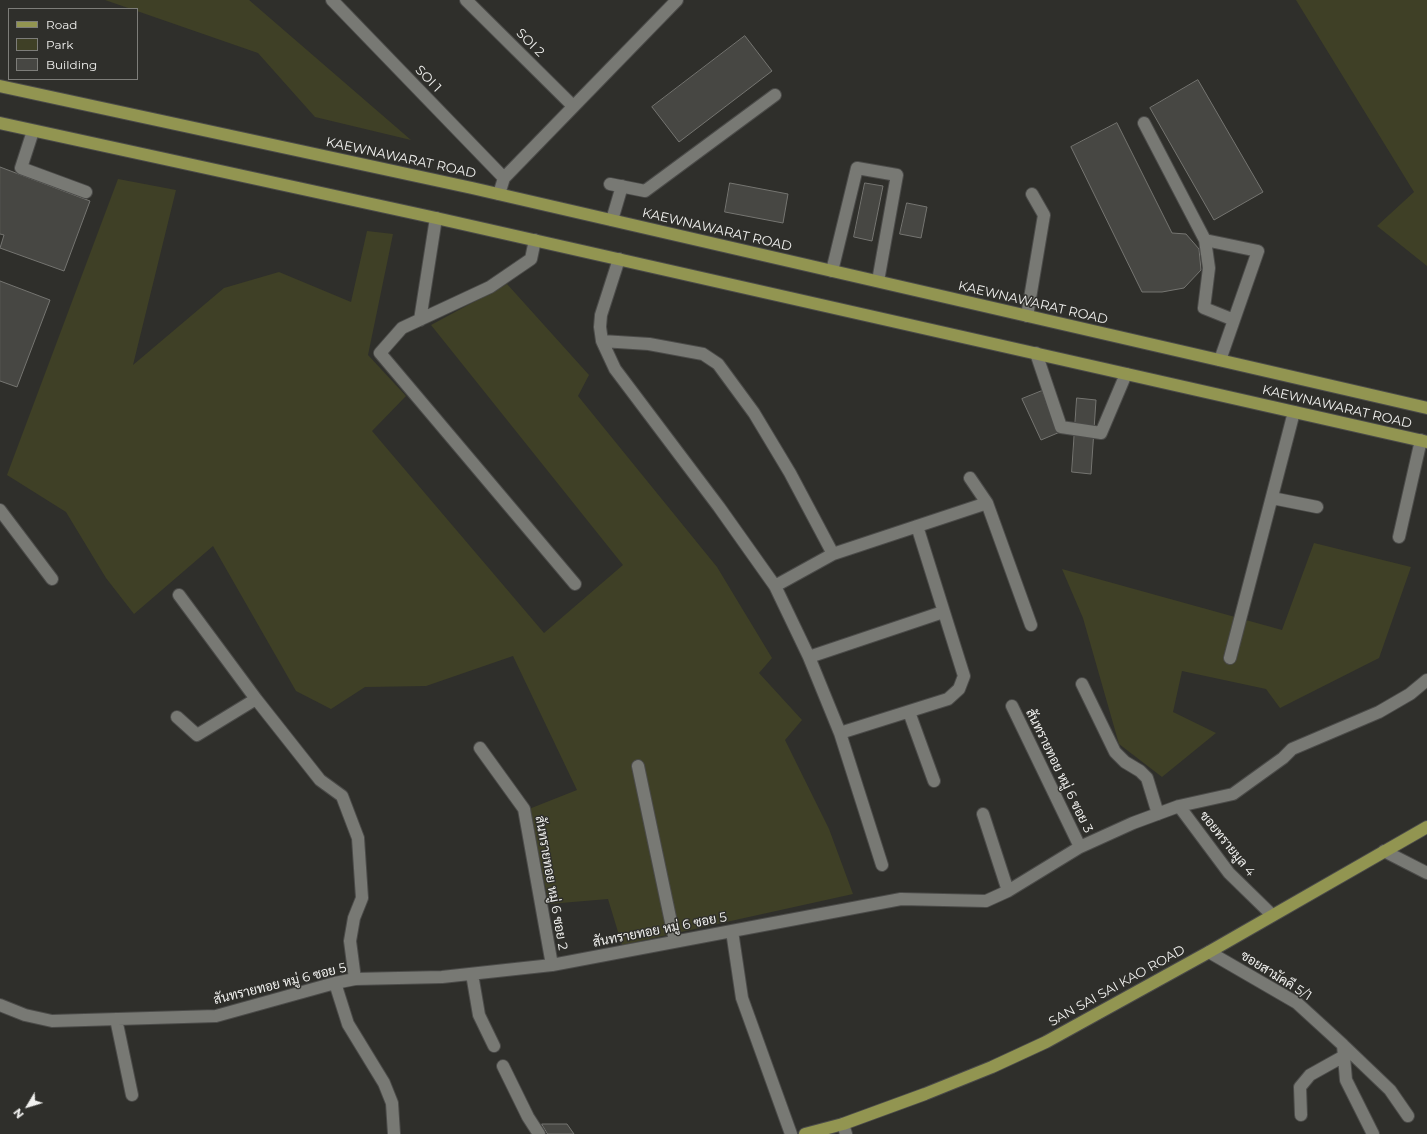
<!DOCTYPE html>
<html>
<head>
<meta charset="utf-8">
<style>
  body { margin:0 }
  #map { position:relative; width:1427px; height:1134px; overflow:hidden; background:#2f2f2b; font-family:Montserrat,sans-serif }
  canvas { display:block }
  .legend { position:absolute; left:8px; top:8px; width:130px; height:72px; box-sizing:border-box; background:#2f2f2b; border:1px solid #7d7d79; margin:0; padding:5px 7px; list-style:none; font-size:12px; color:#f1f1ef }
  .legend li { display:flex; align-items:center; gap:8px; height:20px }
  .legend b { width:20px; border:1px solid #7d7d79 }
  .north { position:absolute; left:8px; top:1086px; width:40px; height:40px; -webkit-text-stroke:3px #2f2f2b; paint-order:stroke; rotate:232deg; font-size:11px; font-weight:700; line-height:16px; text-align:center; color:#f1f1ef }
  .north::after { content:''; display:block; margin:auto; width:14px; height:18px; background:#f1f1ef; clip-path:polygon(50% 0,100% 100%,50% 72%,0 100%) }
</style>
</head>
<body>
<div id="map">
<canvas width="1427" height="1134"></canvas>
<ul class="legend">
<li><b style="height:5px;background:#929551"></b>Road</li>
<li><b style="height:11px;background:#3f4026"></b>Park</li>
<li><b style="height:11px;background:#474743"></b>Building</li>
</ul>
<div class="north">N</div>
</div>
<script>
const context = document.querySelector('canvas').getContext('2d');
context.lineJoin = 'round';
function fill(path, color) { context.fillStyle = color; context.fill(path, 'evenodd'); }
function strokePath(path, color, width, dash) { context.strokeStyle = color; context.lineWidth = width; context.lineCap = dash ? 'butt' : 'round'; context.setLineDash(dash || []); context.stroke(path); }
function write(font, color, halo, rows, align = 'center') {
  context.font = font + ' Montserrat,Sarabun,sans-serif'; context.lineWidth = 3; context.setLineDash([]); context.textBaseline = 'middle'; context.strokeStyle = halo; context.fillStyle = color; for (const [text, x, y, turn = 0] of rows) {
    context.save(); context.translate(x, y); context.rotate((+turn || 0) * Math.PI / 180); context.textAlign = isNaN(turn) ? turn : align; if (halo) context.strokeText(text, 0, 0); context.fillText(text, 0, 0); context.restore();
  }
}
fill(new Path2D(`
  M105,0H249L411,140L315,117L258,53L137,11V9H131Z
  M1296,0H1427V266L1377,226L1414,192Z
  M118,179L176,190L133,365L224,288L279,272L351,302L367,231L393,234L368,355L406,396L372,431L544,633L623,565L431,325L507,284L589,375L578,396L717,567L772,658L759,673L802,720L785,740L829,829L853,894L622,945L608,899L549,904L529,809L577,790L513,656L426,686L365,687L331,709L296,691L213,546L134,614L106,578L66,512L7,475Z
  M1314,543L1411,567L1379,658L1280,708L1266,689L1182,671L1173,712L1216,733L1162,777L1119,744L1083,618L1062,569L1282,630Z`), '#3f4026');
const building = new Path2D(`
  M745,36L772,71L679,142L652,107Z
  M1198,80L1263,192L1214,220L1150,108Z
  M1117,123L1172,233L1186,234L1199,249L1201,270L1184,288L1162,292H1142L1071,147Z
  M0,167L90,201L64,271L0,248L4,235L0,234Z
  M730,183L788,194L783,223L725,212Z
  M865,183L883,186L872,241L854,237Z
  M907,203L927,207L921,238L900,234Z
  M0,281L50,300L17,387L0,381Z
  M1042,391L1060,432L1041,440L1022,399Z
  M1077,398L1096,400L1091,474L1072,472Z
  M542,1124H567L574,1134H548Z`);
fill(building, '#474743');
strokePath(building, '#757571', 1);
const minor = new Path2D(`
  M332,0L504,178
  M466,0L573,106
  M1144,123L1205,240L1209,268L1204,308L1234,320
  M33,131L21,168L86,192
  M610,184L645,191L775,95
  M499,194L504,178L677,0
  M612,220L622,186
  M535,240L531,259L490,287L402,328L380,353L575,584
  M1205,240L1258,251L1220,360
  M619,259L601,315L600,327L602,341L615,369L719,507L775,586L809,657L840,733L882,865
  M832,271L857,168L897,175L878,281
  M1027,316L1044,215L1032,194
  M420,320L436,218
  M602,341L649,344L703,354L718,364L754,413L790,473L833,554
  M1036,353L1061,427L1101,433L1126,374
  M970,478L987,503L1031,625
  M1272,498L1317,507
  M0,510L52,579
  M1399,537L1421,440
  M775,586L833,554L987,503
  M179,595L256,699
  M809,657L943,612
  M1230,658L1294,412
  M1082,684L1115,752L1125,762L1140,771L1147,778L1158,814
  M1012,706L1080,847
  M909,712L934,781
  M177,717L197,735L256,699L320,780L342,796L358,838L362,898L354,918L350,941L355,979
  M840,733L948,699L959,689L964,676L917,526
  M480,748L524,809L552,965
  M638,766L675,941
  M1179,806L1229,873L1272,915
  M983,814L1008,891
  M1384,851L1427,873
  M732,931L742,998L791,1134
  M1209,952L1297,1003L1343,1045L1346,1080L1373,1134
  M472,974L479,1015L494,1046
  M335,983L348,1024L384,1083L392,1103L394,1134
  M0,1005L25,1015L52,1021L216,1016L335,983L355,979L442,977L552,965L901,899L986,901L1008,891L1080,847L1133,823L1179,806L1233,794L1283,758L1292,749L1379,712L1410,694L1427,680
  M116,1019L132,1095
  M1343,1045L1390,1090L1408,1116
  M503,1066L528,1117L539,1134
  M1301,1115L1300,1087L1310,1075L1344,1056
  M843,1124L846,1134`);
const major = new Path2D(`
  M0,86L472,188L1427,408
  M0,123L436,218L1427,442
  M805,1134L843,1124L925,1094L992,1067L1046,1042L1209,952L1427,827`);
strokePath(minor, '#4b4b49', 14);
strokePath(major, '#4b4b49', 14);
strokePath(minor, '#787974', 12);
strokePath(major, '#929551', 12);
write('13px', '#f1f1ef', '#2f2f2b', [
  ["SOI 2",530,43,45],
  ["SOI 1",428,79,46],
  ["KAEWNAWARAT ROAD",401,158,12],
  ["KAEWNAWARAT ROAD",717,230,13],
  ["KAEWNAWARAT ROAD",1033,303,13],
  ["KAEWNAWARAT ROAD",1337,407,13],
  ["สันทรายทอย หมู่ 6 ซอย 3",1059,771,64],
  ["ซอยทรายมูล 4",1227,844,51],
  ["สันทรายทอย หมู่ 6 ซอย 2",551,883,80],
  ["สันทรายทอย หมู่ 6 ซอย 5",660,930,-11],
  ["ซอยสามัคคี 5/1",1276,976,32],
  ["สันทรายทอย หมู่ 6 ซอย 5",280,984,-14],
  ["SAN SAI SAI KAO ROAD",1117,986,-29]
]);
</script>
</body>
</html>
